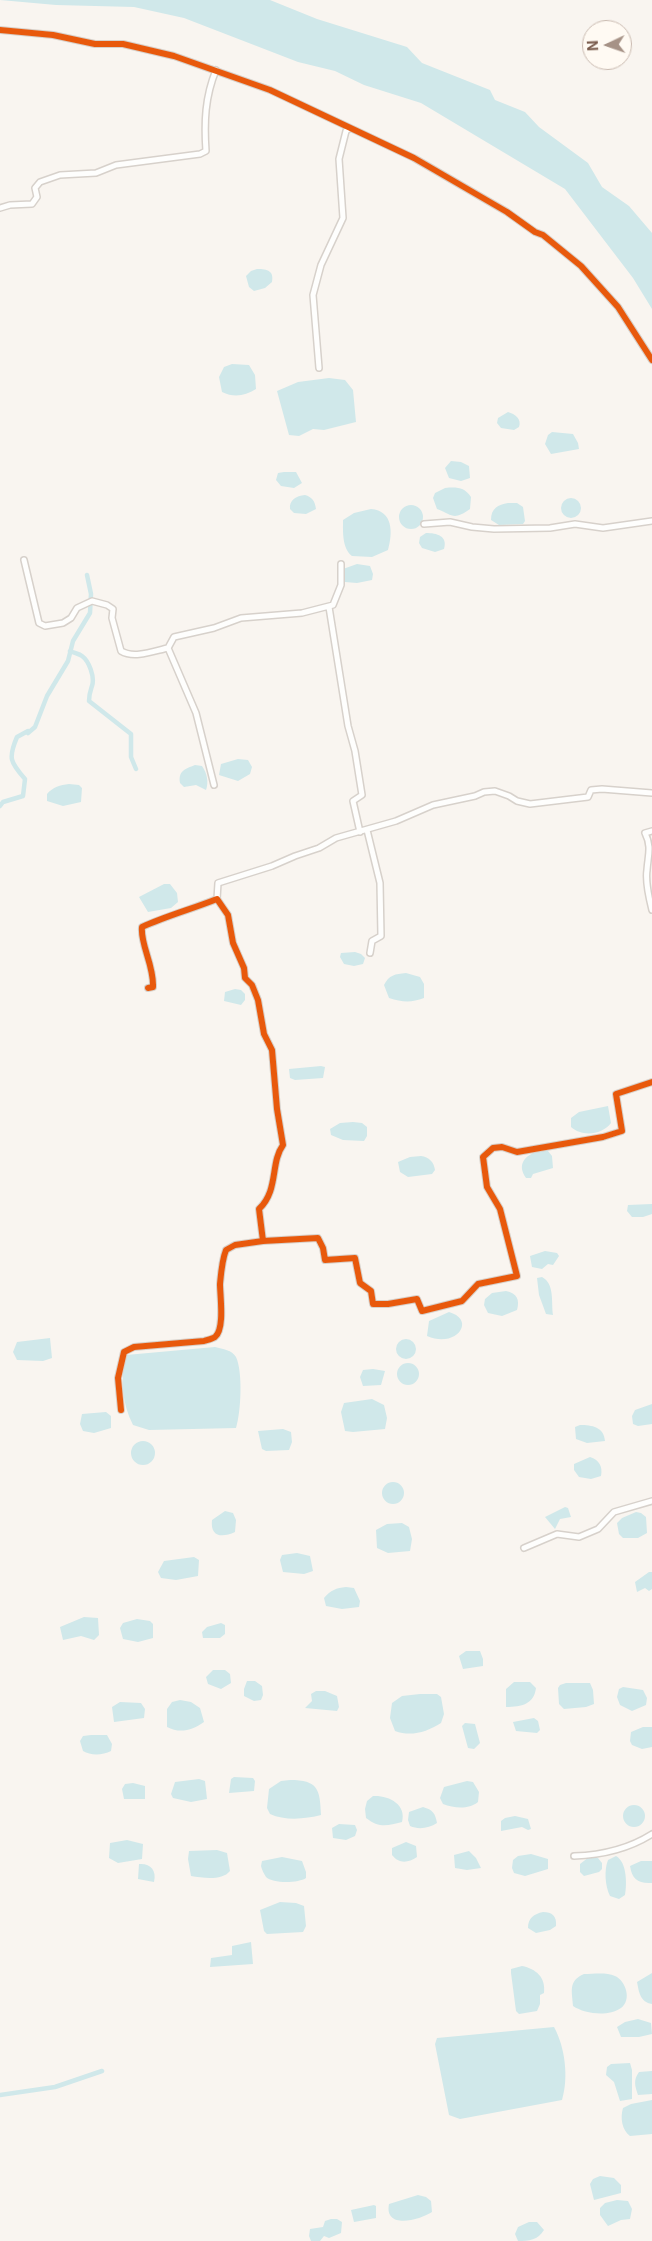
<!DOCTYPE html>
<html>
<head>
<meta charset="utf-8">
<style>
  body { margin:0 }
  #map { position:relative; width:652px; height:2241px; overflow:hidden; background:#f9f5f0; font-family:Inter,sans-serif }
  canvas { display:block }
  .north { position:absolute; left:582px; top:20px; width:50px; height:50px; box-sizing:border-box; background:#fffaf3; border:1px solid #cabbb1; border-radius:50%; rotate:267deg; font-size:14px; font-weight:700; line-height:20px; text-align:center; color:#7a5c4d }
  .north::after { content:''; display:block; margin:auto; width:18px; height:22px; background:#a69286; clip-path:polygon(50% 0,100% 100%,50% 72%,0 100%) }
</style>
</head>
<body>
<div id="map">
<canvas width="652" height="2241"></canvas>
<div class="north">N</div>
</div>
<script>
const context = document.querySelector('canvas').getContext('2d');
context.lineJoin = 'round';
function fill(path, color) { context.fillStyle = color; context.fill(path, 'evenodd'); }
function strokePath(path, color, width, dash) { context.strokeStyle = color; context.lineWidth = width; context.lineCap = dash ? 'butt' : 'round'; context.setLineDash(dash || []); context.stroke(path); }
fill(new Path2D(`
  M0,0H270L317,19L407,47L422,63L490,90L495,100L525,112L539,127L588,163L602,187L629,206L652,233V309L633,278L565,189L421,103L364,85L335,71L298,62L184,18L134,7L56,5Z
  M257,269C268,269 274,271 272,282L265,288L254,291L249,287L246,276L251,271Z
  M232,364L249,365L255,375L256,389C245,396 234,398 222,392L219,377L224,367Z
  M329,378L345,380L353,390L356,422L324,430L313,429L299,436L289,435L277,391L298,382Z
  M508,412C515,414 522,419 519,427L514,430L501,428L497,423L498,418Z
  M552,432L573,434L578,443L579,449L551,454L545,444L548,435Z
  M451,461L461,462L469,466L470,478L461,481L449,478L445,468Z
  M284,472H296L302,483L294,488L281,486L276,480L278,473Z
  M445,488C457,487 464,487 471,497L470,509C453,521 453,515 437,509L433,498L435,493Z
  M305,495C312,497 315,501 316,509L306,514L294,513L290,509C289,500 296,496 305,495Z
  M561 508a10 10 0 1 1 20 0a10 10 0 1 1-20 0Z
  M508,503H517L523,507L525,521L523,524L499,525L491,520C491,508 498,505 508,503Z
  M399 517a12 12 0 1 1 24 0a12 12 0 1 1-24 0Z
  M371,509C393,511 393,532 388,550L372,557L352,556C342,548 343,532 343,520L354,513Z
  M426,533C437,533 448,536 444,549L435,552L422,548L419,543L420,537Z
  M357,564L370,566L373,574L372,580L357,583L345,582L343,569Z
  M238,759L248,760L252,767L250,774L238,781L219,775L221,764Z
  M195,765L202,766C207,773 209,782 206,790L196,785L184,787L180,783C178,771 185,769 195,765Z
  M69,784L79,785L82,788L81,802L63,806L47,801V794C53,787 60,785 69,784Z
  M164,884H170L177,893L178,902L171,908L148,912L139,897Z
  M355,952L361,954L365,958L363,964L354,966L344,964L340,957L341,953Z
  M406,973L420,977L424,984V998C411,1003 402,1002 389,998L384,985C389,975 395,974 406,973Z
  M235,989L241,990L245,994V1000L241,1005L224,1001L225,992Z
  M321,1066L325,1067L323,1078L295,1080L290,1078L289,1069Z
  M608,1106L611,1123C602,1135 582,1137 571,1127V1118L579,1112Z
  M353,1122L362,1123L367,1127V1136L364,1141L343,1140L331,1135L330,1129L340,1123Z
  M538,1151H548L552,1156L553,1168L533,1174L531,1178H526C517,1165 524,1156 538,1151Z
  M421,1156C429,1157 434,1162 435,1170L432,1174L408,1177L400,1172L398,1162L410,1157Z
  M652,1204V1214L643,1217H632L627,1211L628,1205Z
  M545,1251L557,1253L559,1256L553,1265L548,1264L542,1269L532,1267L530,1256Z
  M542,1277C555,1284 551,1302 553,1315L546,1314L539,1295L537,1278Z
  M506,1291C517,1293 520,1300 517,1310L502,1316L488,1313L484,1305L485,1299L492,1293Z
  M449,1312C477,1320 456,1349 427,1336L429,1321Z
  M50,1338L52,1358L43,1361L17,1360L13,1352L17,1342Z
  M396 1349a10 10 0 1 1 20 0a10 10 0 1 1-20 0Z
  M215,1347C223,1349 232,1350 236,1357C243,1372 241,1412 236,1428L149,1430L133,1425C122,1403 120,1380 126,1355Z
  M397 1374a11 11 0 1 1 22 0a11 11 0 1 1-22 0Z
  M373,1369L385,1371L381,1385L363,1386L360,1377L363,1370Z
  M372,1399L384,1405L387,1418L385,1429L353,1432L345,1431L341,1412L344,1403Z
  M652,1404V1424L638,1426L633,1424L632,1416L635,1410Z
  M106,1412L111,1416V1428L94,1433L83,1431L80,1424L82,1414Z
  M580,1425C592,1425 604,1427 605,1441L587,1443L576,1439L575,1427Z
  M283,1429L291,1432L292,1442L289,1450L266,1451L262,1449L258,1431Z
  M131 1453a12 12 0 1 1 24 0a12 12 0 1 1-24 0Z
  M590,1457C599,1460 603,1466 601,1476L591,1479L579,1477L574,1470V1464Z
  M382 1493a11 11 0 1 1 22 0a11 11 0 1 1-22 0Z
  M565,1507L568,1508L571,1517L560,1519L555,1529L545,1517Z
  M225,1511L233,1513L236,1520L235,1532C222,1538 210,1537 212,1520Z
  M636,1512L641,1513L646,1517L647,1533L638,1538H623L619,1534L617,1523L622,1518Z
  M402,1523L409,1527L412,1539L410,1551L388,1553L377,1548L376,1530L387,1524Z
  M297,1553L310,1556L313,1571L304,1574L283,1572L280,1560L282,1555Z
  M194,1557L199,1560L198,1576L176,1580L161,1578L158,1572L164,1561Z
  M649,1572H652V1589L649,1591L645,1588L637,1592L635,1582Z
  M346,1587L354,1588L360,1601L359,1607L342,1609L326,1606L324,1598C331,1590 336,1588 346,1587Z
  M84,1617L98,1618L99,1635L94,1640L81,1636L63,1640L60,1627Z
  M137,1619L150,1621L153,1624V1638L138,1642L123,1639L120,1628L123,1623Z
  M221,1623L225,1625V1634L220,1638H203L202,1632L207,1627Z
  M466,1651H480L483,1659V1666L463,1669L459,1656Z
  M213,1670H225L230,1674L231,1683L221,1689L208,1684L206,1677Z
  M247,1681H255L262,1686L263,1695L261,1700L254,1701L244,1696V1689Z
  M514,1682H530L536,1688C534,1704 522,1707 506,1707V1689Z
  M566,1683H590L593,1690L594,1704L586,1707L564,1709L559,1704L558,1688L560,1685Z
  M623,1687L643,1690L647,1698L646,1705L632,1711L620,1705L617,1697L619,1689Z
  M316,1691H325L337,1696L339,1707L337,1711L305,1708L312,1701L311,1694Z
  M420,1694H437L441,1697L444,1714L441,1723C427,1732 411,1737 395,1731L390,1718L392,1703L402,1696Z
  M180,1700L191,1702L200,1708L204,1722C193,1730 180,1734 167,1727V1709L172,1702Z
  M120,1702L141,1703L145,1709L144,1718L114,1722L112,1707Z
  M534,1718L538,1721L540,1730L537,1733L516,1731L513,1722Z
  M465,1723L475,1724L480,1743L474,1749L468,1748L462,1726Z
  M643,1727H652V1747L642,1749L632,1745L630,1741L631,1732Z
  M91,1735H107L112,1744L111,1751C103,1755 91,1756 83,1751L80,1741L83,1736Z
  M234,1777L253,1778L255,1781L254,1791L229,1793L231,1779Z
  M199,1779L205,1781L207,1799L191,1802L173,1798L171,1794L175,1782Z
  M290,1780C318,1780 320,1789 321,1815C306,1819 285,1821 270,1814L267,1808L269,1789L281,1781Z
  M467,1781L473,1782L479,1792L478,1802C468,1810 454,1808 443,1804L440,1798L444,1787Z
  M133,1783L145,1786V1799H124L122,1789L125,1784Z
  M373,1796C388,1795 407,1804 402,1822C387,1826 379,1828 366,1818L365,1809L367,1801Z
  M623 1816a11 11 0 1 1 22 0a11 11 0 1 1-22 0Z
  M423,1807C433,1810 435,1813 437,1823C429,1828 419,1830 410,1826L408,1820L409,1812Z
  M515,1816L528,1819L531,1829L528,1830L522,1827L501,1831V1821L505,1818Z
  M339,1824L355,1825L357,1830L355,1836L346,1840L333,1838L332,1828Z
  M127,1840L143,1844L142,1859L118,1863L109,1858L110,1843Z
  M406,1842L416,1846L417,1857C408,1863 399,1864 392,1855V1848Z
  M217,1850L227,1853L230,1871C222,1881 203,1878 191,1876L188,1859L189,1851Z
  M469,1851L476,1858L481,1868L467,1870L455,1868L454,1855Z
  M531,1854L548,1859V1869L525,1876L514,1873L512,1868L513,1860L518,1856Z
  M616,1856C627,1862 627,1884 625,1895L619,1899L610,1896C605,1886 604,1870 608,1860Z
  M282,1857L302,1861L306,1872V1878C299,1883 273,1884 266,1877C264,1874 262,1870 261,1866L262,1861Z
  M589,1857L598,1858L602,1863V1869L599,1872L584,1876L580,1872V1864Z
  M641,1861H652V1883C638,1884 632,1879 630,1866Z
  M139,1864C150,1863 157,1870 154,1882L138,1879Z
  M280,1902L296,1903L304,1906L306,1926L303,1932L267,1934L264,1931L260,1910Z
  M543,1912C552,1912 557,1916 556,1926L550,1930L536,1933L528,1928C528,1918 534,1914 543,1912Z
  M251,1942L253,1964L210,1967L211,1958L232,1955V1946Z
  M522,1966C536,1969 546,1977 544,1993L540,1995V2004L537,2011L519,2014L516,2011L511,1973V1969Z
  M652,1973V2004C640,2002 639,1992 637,1982Z
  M584,1974C594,1974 606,1972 615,1976C626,1981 632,2000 621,2008C608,2017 585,2014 573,2006C572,1991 568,1981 584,1974Z
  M638,2019L651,2023L652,2034L639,2037H621L617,2027L625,2022Z
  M554,2027C565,2047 569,2077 562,2100L460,2119L449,2115L435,2044L437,2038Z
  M630,2063L632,2070V2099L620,2101L614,2082L606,2075L607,2067L611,2064Z
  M652,2071V2094L638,2095C635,2086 633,2080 639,2072Z
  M652,2100V2134L630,2136C622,2130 620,2118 623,2108L631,2104Z
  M600,2176L614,2178L621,2185V2193L594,2200L590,2184L593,2179Z
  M418,2195L426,2197L431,2201L432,2212C420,2220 384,2230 389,2204Z
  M617,2200L628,2201L632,2209L630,2219L621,2220L608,2226L600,2215V2208L605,2203Z
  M374,2205L376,2206V2218L354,2222L351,2210Z
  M331,2219H337L342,2222L341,2233L329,2238L324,2236L320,2241H311L309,2236L310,2229L323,2227L325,2221Z
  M529,2222H537L544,2230C538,2240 529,2241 518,2241L515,2234L518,2227Z`), '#d0e8ea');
strokePath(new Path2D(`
  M70,651C74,653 79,654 82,656C89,661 95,677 92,686C90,692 89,694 89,701L131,734V757L136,769
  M28,733L35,727L47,696L68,661L73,641L90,613L91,594L87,575
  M0,806L3,802L23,796L25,779C10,762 8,758 17,737L28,731
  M0,2095L55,2087L102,2071`), '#d0e8ea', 4.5);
const minor = new Path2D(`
  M0,30L53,35L95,44H123L174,56L270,90L414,158L507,212L535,232L543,235L581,266L618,307L652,360
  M0,208L10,205L32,204L37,197L35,188L40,182L60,175L96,173L116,165L200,154L206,151C204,122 205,97 216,70
  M319,368L313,295L321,265L343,218L339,159L346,131L350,128
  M424,524L450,522L472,527L494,529L550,528L575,524L603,528L652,521
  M24,560L39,623L45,626L63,623L71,618L77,608L92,601L107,605L113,609L112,618L121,651C134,659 154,651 168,648L196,713L214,785
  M329,607L348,726L355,751L362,795L353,801L360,832
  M168,648L174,637L214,628L241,618L302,613L333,605L341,585V564
  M367,830L380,883L381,936L372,941L370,953
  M652,831L645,833C652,847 648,855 647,870C645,882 649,898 652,910
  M217,899L218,883L272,866L295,856L319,848L336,838L396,821L433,805L475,796L484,792L495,791L509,796L517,801L530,804L588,797L591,790L602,789L652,793
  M263,1241L318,1238L323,1248L325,1260L355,1258L360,1283L371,1291L373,1304H388L417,1299L422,1311L462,1301L478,1284L517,1276L500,1209L487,1187L483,1157L493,1148L502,1147L517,1152L603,1137L622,1131L616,1094L652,1082
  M121,1410L118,1378L124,1352L134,1347L204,1341C207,1340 212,1339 215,1337C225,1329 220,1296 220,1284C221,1273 222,1260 226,1250L235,1245L263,1241L259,1209C279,1190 270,1163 283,1145L277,1109L272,1050L264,1034L258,1000L252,985L245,978L244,968L233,943L228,915L217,899C192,909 166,916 142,927C140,944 154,965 153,987L148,988
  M524,1548L557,1534L579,1537L598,1529L614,1512L652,1501
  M574,1856C601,1855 630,1848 652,1834`);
strokePath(minor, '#d7d1cb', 8);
strokePath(minor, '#fefefd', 5);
strokePath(new Path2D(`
  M0,30L53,35L95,44H123L174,56L270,90L414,158L507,212L535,232L543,235L581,266L618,307L652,360
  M263,1241L318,1238L323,1248L325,1260L355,1258L360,1283L371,1291L373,1304H388L417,1299L422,1311L462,1301L478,1284L517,1276L500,1209L487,1187L483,1157L493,1148L502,1147L517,1152L603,1137L622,1131L616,1094L652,1082
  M121,1410L118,1378L124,1352L134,1347L204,1341C207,1340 212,1339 215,1337C225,1329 220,1296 220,1284C221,1273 222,1260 226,1250L235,1245L263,1241L259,1209C279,1190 270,1163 283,1145L277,1109L272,1050L264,1034L258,1000L252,985L245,978L244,968L233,943L228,915L217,899C192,909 166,916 142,927C140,944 154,965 153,987L148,988`), '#e8590c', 6);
</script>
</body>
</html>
